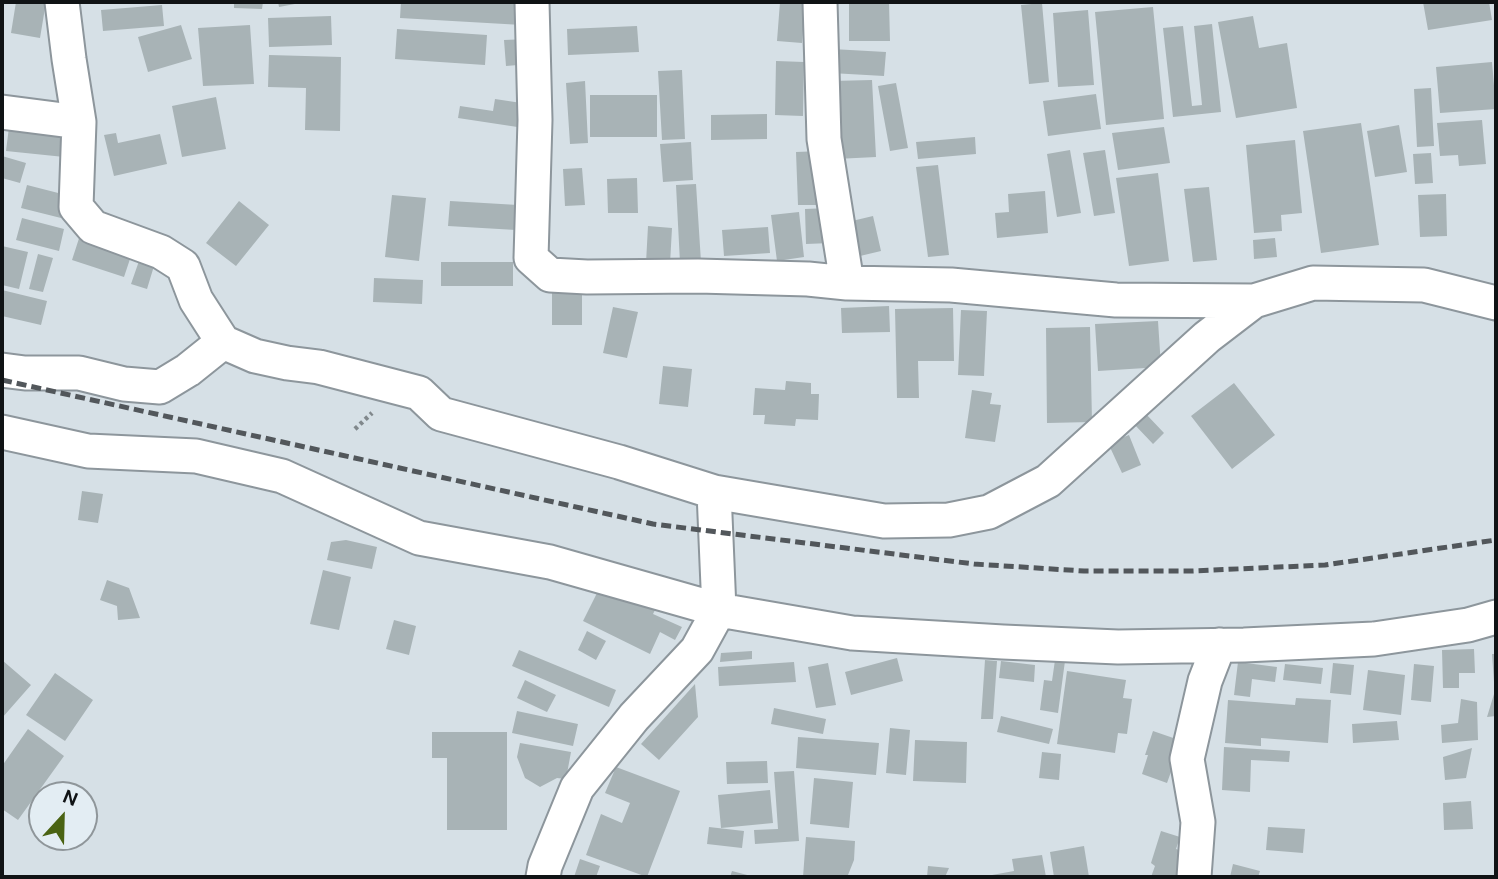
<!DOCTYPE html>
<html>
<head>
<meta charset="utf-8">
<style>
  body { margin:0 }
  #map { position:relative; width:1498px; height:879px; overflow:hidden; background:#d6e0e6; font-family:"DM Sans",sans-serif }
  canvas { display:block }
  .frame { position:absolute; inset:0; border:4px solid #101315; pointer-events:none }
  .north { position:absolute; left:28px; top:781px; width:70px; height:70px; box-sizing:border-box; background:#e3edf3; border:2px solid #8f969a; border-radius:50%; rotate:22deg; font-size:19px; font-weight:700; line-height:28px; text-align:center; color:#101315 }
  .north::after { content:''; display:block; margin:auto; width:24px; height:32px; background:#4a6313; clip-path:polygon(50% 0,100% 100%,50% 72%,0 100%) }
</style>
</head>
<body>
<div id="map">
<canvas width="1498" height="879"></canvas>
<div class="frame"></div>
<div class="north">N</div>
</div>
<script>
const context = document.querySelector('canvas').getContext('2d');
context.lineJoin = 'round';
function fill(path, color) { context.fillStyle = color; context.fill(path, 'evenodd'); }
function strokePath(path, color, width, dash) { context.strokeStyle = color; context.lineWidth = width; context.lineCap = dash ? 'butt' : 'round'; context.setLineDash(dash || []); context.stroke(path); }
fill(new Path2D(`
  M16,2H46L40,38L11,33Z
  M234,2H263L262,9L234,8Z
  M278,2H300V3L279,7Z
  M401,2H523L522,25L400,18Z
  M780,2H805L802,43L777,41Z
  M849,2H889L890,41H849Z
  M1423,2H1489L1492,20L1428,30Z
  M1042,3L1049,82L1029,84L1021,5Z
  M162,5L164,26L103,31L101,10Z
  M1153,7L1164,119L1106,125L1095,12Z
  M1088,10L1094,85L1058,87L1053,13Z
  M331,16L332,45L269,47L268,18Z
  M1253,16L1259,48L1287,43L1297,108L1236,118L1218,22Z
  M1212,24L1221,112L1173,117L1163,28L1183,26L1192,106L1202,105L1194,26Z
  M181,25L192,59L148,72L138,37Z
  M250,25L254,84L203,86L198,28Z
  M637,26L639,52L568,55L567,29Z
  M397,29L487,35L485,65L395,59Z
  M528,39L530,64L506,66L504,40Z
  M832,49L886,52L884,76L831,73Z
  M269,55L341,57L340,131L305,130L306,88L268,87Z
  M776,61L804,62L803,116L775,115Z
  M1492,62L1496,109L1440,113L1436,67Z
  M682,70L685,139L662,140L658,71Z
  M872,80L876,157L836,159L832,81Z
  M585,81L588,143L570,144L566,83Z
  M896,83L908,148L890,151L878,86Z
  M1431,88L1434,146L1417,147L1414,89Z
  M1096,94L1101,129L1048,136L1043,101Z
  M590,95H657V137H590Z
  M216,97L226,149L182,157L172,106Z
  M495,99L528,104L524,128L458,118L460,106L493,111Z
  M767,114V139L711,140V115Z
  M1482,120L1486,164L1459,166L1458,155L1440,156L1437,123Z
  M1361,123L1379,245L1321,253L1303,131Z
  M1399,125L1407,172L1375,177L1367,131Z
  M9,127L76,134L74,158L6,151Z
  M1164,127L1170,163L1118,170L1112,133Z
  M116,133L118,143L160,134L167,164L114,176L104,135Z
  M975,137L976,154L918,159L916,142Z
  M1295,140L1302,213L1281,215L1282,231L1254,233L1246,145Z
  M691,142L693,180L663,182L660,144Z
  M1070,150L1081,213L1057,217L1047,154Z
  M1105,150L1115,213L1094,216L1083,153Z
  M822,151L824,205H798L796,152Z
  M1431,153L1433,183L1415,184L1413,154Z
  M2,156L26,163L20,183L2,178Z
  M938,165L949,255L928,257L916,167Z
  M582,168L585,205L565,206L563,169Z
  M1158,173L1169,261L1129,266L1116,178Z
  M637,178L638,213H608L607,179Z
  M696,184L701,262L680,263L676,185Z
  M27,185L66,195L61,218L21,208Z
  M1209,187L1217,260L1193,262L1184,189Z
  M1045,191L1048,233L997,238L995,213L1009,212L1008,194Z
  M1446,194L1447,236L1420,237L1418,195Z
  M392,195L426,198L419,261L385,257Z
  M239,201L269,225L236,266L206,243Z
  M450,201L518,205L516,230L448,226Z
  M829,208L831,243L806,244L805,209Z
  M799,212L804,257L777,261L771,215Z
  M873,216L881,251L860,256L852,221Z
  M22,218L64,229L59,251L16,240Z
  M83,226L131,256L124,277L72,260Z
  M648,226L672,228L670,264L646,263Z
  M768,227L770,253L724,256L722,230Z
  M1275,238L1277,257L1254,259L1253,240Z
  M2,246L28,252L19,289L2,285Z
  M38,254L53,258L43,292L29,289Z
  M139,261L154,266L147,289L131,284Z
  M441,262H513V286H441Z
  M374,278L423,280L422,304L373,302Z
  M2,290L47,301L41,325L2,316Z
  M552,292H582V325H552Z
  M889,306L890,332L842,333L841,308Z
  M613,307L638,312L627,358L603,353Z
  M953,308L954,361H918L919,398H897L895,309Z
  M961,310L987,311L984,376L958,375Z
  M1158,321L1161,367L1098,371L1095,324Z
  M1090,327L1092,422L1047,423L1046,328Z
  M663,366L692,369L688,407L659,404Z
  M786,381L811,383V394H819L818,420L796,419L795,426L764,424L765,415H753L755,388L785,390Z
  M1234,383L1275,435L1232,469L1191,416Z
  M972,390L992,393L990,404L1001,405L995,442L965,438Z
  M1146,414L1164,433L1153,444L1134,424Z
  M1129,435L1141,465L1122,473L1108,443Z
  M82,491L103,494L98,523L78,520Z
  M346,540L377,547L372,569L327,560L331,542Z
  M323,570L351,577L339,630L310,624Z
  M107,580L129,588L140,618L118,620L117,606L100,600Z
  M600,587L657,606L653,614L682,627L675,640L660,632L650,654L583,621Z
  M394,620L416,626L409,655L386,649Z
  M587,631L606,641L596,660L578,650Z
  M1474,649L1475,673H1459V688H1443L1442,650Z
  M519,650L616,690L609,707L512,666Z
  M752,651V659L720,662L721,653Z
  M1492,654H1496V682H1494Z
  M897,658L903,681L851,695L845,672Z
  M2,660L31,685L2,718Z
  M985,660L997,661L993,719H981Z
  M1055,660L1065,661L1058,713L1040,710L1044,680L1052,681Z
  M1001,661L1035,665L1034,682L999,678Z
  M794,662L796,682L719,686L718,667Z
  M1238,662L1277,667L1275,682L1252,679L1250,697L1234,695Z
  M828,663L836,705L816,708L808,667Z
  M1333,663L1354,665L1351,695L1330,693Z
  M1285,664L1323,668L1321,684L1283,680Z
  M1414,664L1434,666L1431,702L1411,700Z
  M1368,670L1405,675L1401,715L1363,710Z
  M1067,671L1126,680L1123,698L1132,699L1127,734L1118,733L1115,753L1057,744Z
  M55,673L93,700L65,741L26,715Z
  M525,680L556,695L547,712L517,698Z
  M695,684L698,717L659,760L641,744Z
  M1496,693V716L1487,717L1494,694Z
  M1296,698L1331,700L1328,743L1261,738V746L1225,743L1228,700L1295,705Z
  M1461,699L1477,702L1478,740L1442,743L1441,725L1458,723Z
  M774,708L826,719L823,734L771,724Z
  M517,711L578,724L573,746L512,733Z
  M1001,716L1053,729L1049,744L997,732Z
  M1397,721L1399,740L1353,743L1352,724Z
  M890,728L910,730L906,775L886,773Z
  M28,729L64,756L18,820L2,809V766Z
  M1153,731L1182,741L1167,783L1142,774L1148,755H1145Z
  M432,732H507V830H447V758H432Z
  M798,737L879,743L876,775L796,768Z
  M915,740L967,742L966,783L913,781Z
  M520,743L571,752L566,779L557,778L540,787L525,778L517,757Z
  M1224,747L1290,751L1289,762L1251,760L1250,792L1222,790Z
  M1472,748L1466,778L1445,780L1443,757Z
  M1042,752L1061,754L1059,780L1039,778Z
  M767,761L768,783L727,784L726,762Z
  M616,767L680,791L647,877L586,855L601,814L622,823L630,803L605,793Z
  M794,771L799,841L755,844L754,830L778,829L774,772Z
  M814,778L853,782L849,828L810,824Z
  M770,790L773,823L721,828L718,795Z
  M1471,801L1473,829L1444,830L1443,803Z
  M709,827L744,831L742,848L707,844Z
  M1268,827L1305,829L1303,853L1266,850Z
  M1161,831L1180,837L1176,849L1192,854L1185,877H1151L1155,866L1151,863Z
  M806,837L855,841L854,860L848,875L849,877H803Z
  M1084,846L1089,877H1054L1050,852Z
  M1042,855L1046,877H993L992,875L1014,871L1012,859Z
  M580,859L600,866L596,877H574Z
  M1233,864L1260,871L1258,877H1230Z
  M928,866L949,868L945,877H927Z
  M732,871L751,876V877H730Z`), '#a8b3b6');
const minor = new Path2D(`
  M62,2L69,59L79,122L76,207L93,227L161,252L183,266L196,300L223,342
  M532,2L535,120L531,258L550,275L587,277L698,276L808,279L847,283L951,285L1116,300L1254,301L1313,283L1424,285L1496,303
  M820,2L824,139L847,283
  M2,112L79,122
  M2,370L25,373H79L124,384L160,387L188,370L223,342L255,356L287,363L319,367L419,393L441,414L619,462L714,492L884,521L949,520L989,512L1048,481L1207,337L1254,301
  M2,432L88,451L196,456L282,476L419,538L550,562L719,610L852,633L1003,642L1118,647L1244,645L1374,639L1468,625L1496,617
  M543,877L545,866L577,788L634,717L697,650L719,610L714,492
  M1194,877L1198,822L1187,759L1205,681L1219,645`);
strokePath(minor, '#8d969c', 37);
strokePath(new Path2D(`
  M355,429L372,413`), '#81888c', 4.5, [3.5, 3.5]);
strokePath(minor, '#fff', 33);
strokePath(new Path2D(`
  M2,380L653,524L974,564L1084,571H1191L1325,565L1496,540`), '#52575b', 5, [10, 5]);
</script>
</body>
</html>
